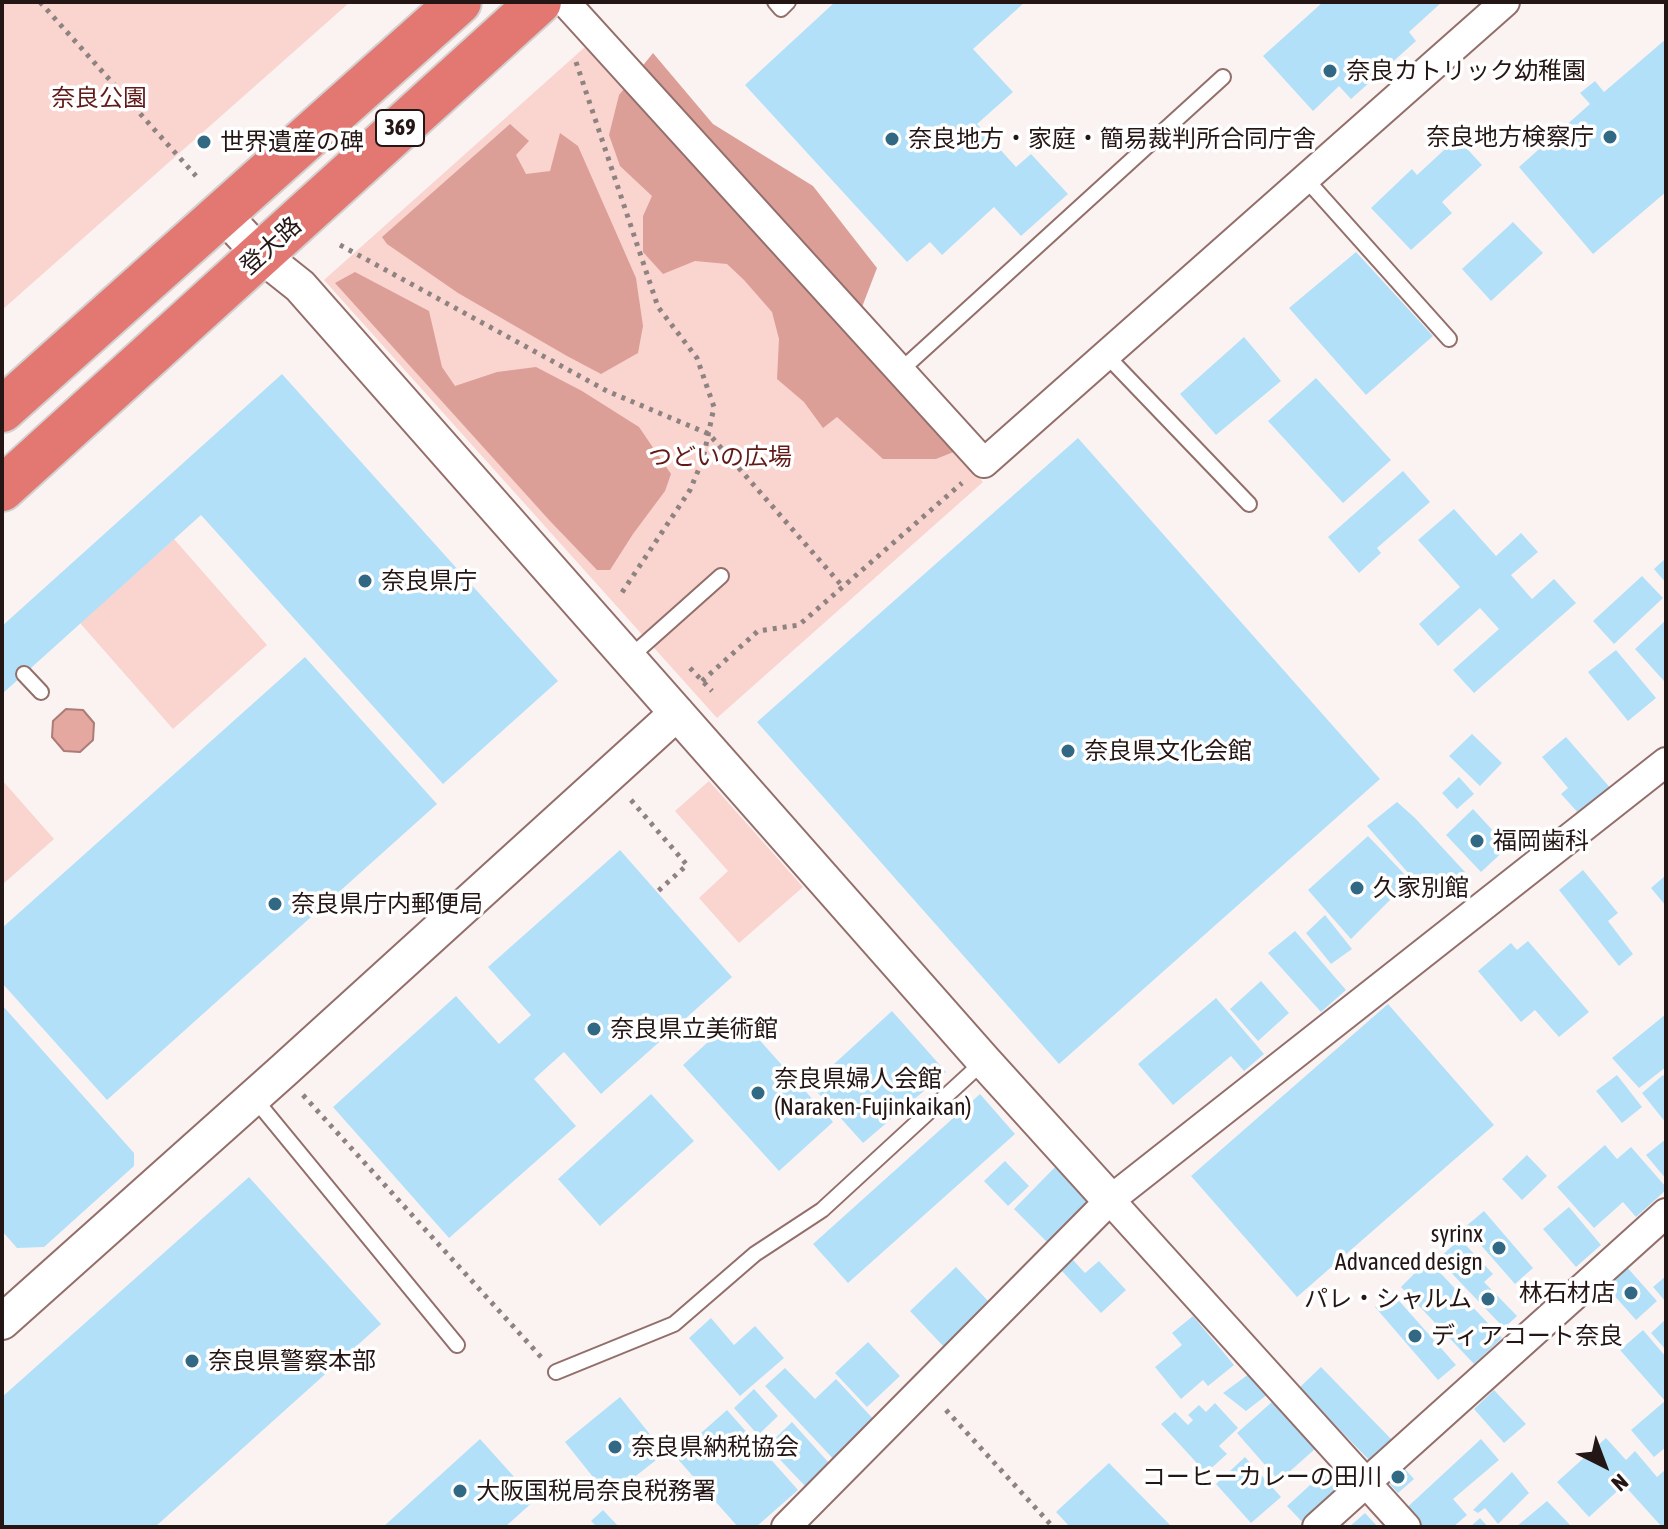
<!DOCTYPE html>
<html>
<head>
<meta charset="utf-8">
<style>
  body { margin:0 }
  #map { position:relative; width:1668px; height:1529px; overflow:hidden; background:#fbf3f1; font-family:"Asap Condensed",sans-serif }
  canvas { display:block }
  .frame { position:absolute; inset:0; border:4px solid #241614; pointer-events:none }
  .north { position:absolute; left:1564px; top:1425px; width:80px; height:80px; -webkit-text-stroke:6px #fff; paint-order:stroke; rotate:138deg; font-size:22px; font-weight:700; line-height:32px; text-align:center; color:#241614 }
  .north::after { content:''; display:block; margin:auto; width:28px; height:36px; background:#241614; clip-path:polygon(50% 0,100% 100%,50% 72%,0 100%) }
</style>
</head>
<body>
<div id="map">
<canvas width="1668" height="1529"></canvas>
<div class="frame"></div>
<div class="north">N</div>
</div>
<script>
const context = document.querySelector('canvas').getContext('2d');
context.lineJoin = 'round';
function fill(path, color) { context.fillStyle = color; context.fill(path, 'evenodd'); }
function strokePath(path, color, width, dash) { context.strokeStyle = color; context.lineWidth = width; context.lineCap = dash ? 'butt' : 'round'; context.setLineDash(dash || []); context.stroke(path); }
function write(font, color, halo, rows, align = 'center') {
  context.font = font + ' "Asap Condensed","Noto Sans JP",sans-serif'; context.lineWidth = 7; context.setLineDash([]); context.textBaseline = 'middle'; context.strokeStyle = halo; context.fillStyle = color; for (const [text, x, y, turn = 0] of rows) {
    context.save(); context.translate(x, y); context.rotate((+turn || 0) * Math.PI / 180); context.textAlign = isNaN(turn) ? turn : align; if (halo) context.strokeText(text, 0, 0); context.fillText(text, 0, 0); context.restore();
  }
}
fill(new Path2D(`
  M2,2H350L2,310Z
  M585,47L983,482L717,718L324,280Z
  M174,539L267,645L173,729L80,623Z
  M2,780L54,839L2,885Z
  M709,781L803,887L739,943L699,898L728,871L675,811Z`), '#fad4cf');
fill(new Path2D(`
  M653,53L713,124L813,186L877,268L862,307L981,441L936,459H883L837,417L823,428L804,402L777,379L779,339L772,312L744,280L727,264L695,261L663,274L643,252V216L652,196L620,166L609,135L619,95Z
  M510,124L529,141L516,155L526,174L550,171L560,133L578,146L636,278L643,326L638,353L601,374L567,356L458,293L387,244L382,237Z
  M355,272L429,311L442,367L455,386L497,372L536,367L582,391L639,427L671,474L665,491L633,534L610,570H597L550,521L335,283Z`), '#dc9f98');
const water = new Path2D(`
  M66,709L83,710L94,723L93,740L80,752L64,751L52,737L53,721Z`);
fill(water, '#e5a8a1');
strokePath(water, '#ab7c77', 2);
fill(new Path2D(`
  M835,2H1025L973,49L1013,92L977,124L1016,167L1031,154L1068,194L1021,236L994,207L942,255L930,242L907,262L745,85Z
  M1323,2H1442L1409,32L1416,41L1351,99L1339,86L1313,111L1263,56Z
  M1666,39V192L1593,254L1519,167L1590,104L1580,93L1595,81L1604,92Z
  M1457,138L1482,165L1442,202L1452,213L1411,250L1371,208L1412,169L1417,175Z
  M1513,222L1543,253L1491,301L1462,269Z
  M1356,252L1433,336L1366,395L1289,308Z
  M1244,337L1281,381L1216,435L1180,394Z
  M282,374L558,681L443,784L201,515L2,694V626Z
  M1316,378L1391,460L1343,503L1268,421Z
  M1078,438L1380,779L1059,1064L757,722Z
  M1403,471L1430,502L1377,548L1381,553L1359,573L1328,537Z
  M1454,509L1496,556L1521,533L1538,552L1511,575L1532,599L1554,579L1576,603L1474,693L1453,670L1499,629L1480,608L1438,646L1419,624L1460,587L1418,540Z
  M1666,558V583L1654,569Z
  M1642,576L1663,598L1614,644L1593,621Z
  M1666,620V679L1664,681L1635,649Z
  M1616,650L1656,698L1628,721L1588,672Z
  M305,657L437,804L107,1100L2,983V928Z
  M1472,734L1502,763L1480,786L1449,756Z
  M1566,737L1613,791L1582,817L1561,794L1568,788L1542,757Z
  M1459,777L1474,794L1457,809L1442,793Z
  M1397,802L1415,818L1465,872L1431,899L1367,826Z
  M1473,809L1508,847L1481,872L1446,835Z
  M1368,836L1410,880L1351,939L1308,890Z
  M620,850L732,977L601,1094L564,1052L534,1079L576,1126L449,1238L333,1107L456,996L499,1044L531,1015L488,967Z
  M1583,870L1618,913L1608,921L1633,954L1619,966L1559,890Z
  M1666,875V906L1651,888Z
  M1325,915L1352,949L1331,964L1306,933Z
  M1295,931L1346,990L1321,1012L1268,953Z
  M1528,941L1589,1012L1559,1037L1535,1010L1521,1022L1478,971L1511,943L1517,950Z
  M1261,981L1289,1013L1258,1041L1230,1009Z
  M1216,998L1264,1054L1244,1071L1231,1056L1173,1105L1138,1064Z
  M1388,1004L1494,1125L1297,1297L1191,1176Z
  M2,1005L134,1153V1166L44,1247L17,1248L2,1231Z
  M892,1011L946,1072L863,1143L811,1085Z
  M1666,1014V1067L1639,1088L1612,1058Z
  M737,1015L833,1122L779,1171L683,1065Z
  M1617,1075L1642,1107L1622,1123L1596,1091Z
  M1663,1075L1666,1078V1123L1642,1093Z
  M651,1094L694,1141L600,1226L558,1179Z
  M980,1094L1015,1134L848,1283L813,1244Z
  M1666,1139V1179L1646,1155Z
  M1605,1145L1617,1159L1631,1147L1666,1187V1190L1636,1217L1623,1202L1594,1228L1557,1187Z
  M1527,1155L1547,1176L1522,1200L1502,1179Z
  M1005,1161L1029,1186L1008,1206L984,1181Z
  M1058,1164L1097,1202L1052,1247L1014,1209Z
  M249,1177L381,1324L155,1527H2V1397Z
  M1569,1207L1601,1245L1576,1267L1543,1229Z
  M1484,1211L1533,1268L1515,1284L1465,1227Z
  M1460,1239L1493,1274L1484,1282L1517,1316L1504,1328L1438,1259Z
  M1073,1260L1085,1273L1099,1261L1126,1290L1101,1313L1061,1270Z
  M1428,1260L1502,1338L1474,1364L1401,1287Z
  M1625,1265L1657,1301L1636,1320L1604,1284Z
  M956,1267L990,1303L944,1347L910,1311Z
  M1666,1276V1302L1653,1287Z
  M1393,1294L1456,1365L1438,1380L1375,1307Z
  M1193,1316L1234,1365L1208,1386L1203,1380L1181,1399L1155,1367L1182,1345L1172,1333Z
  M711,1318L734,1345L755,1326L784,1358L740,1396L689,1338Z
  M1666,1319V1350L1651,1333Z
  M1643,1330L1666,1357V1447L1654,1457L1631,1430L1665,1401L1620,1350Z
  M868,1342L900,1376L867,1407L835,1373Z
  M1321,1367L1393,1441L1371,1462L1299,1388Z
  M785,1368L815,1399L836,1379L878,1424L837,1463L765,1386Z
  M1253,1371L1268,1394L1246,1411L1223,1393Z
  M754,1389L778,1416L758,1435L734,1408Z
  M1494,1390L1526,1424L1504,1443L1474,1409Z
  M620,1397L665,1453L609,1497L565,1442Z
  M1273,1401L1315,1449L1279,1481L1237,1433Z
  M1215,1403L1238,1428L1219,1446L1227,1454L1206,1473L1161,1424L1175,1412L1188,1425L1193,1420L1188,1415L1199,1405L1206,1412Z
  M727,1410L798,1490L756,1527H738L675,1456Z
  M792,1422L829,1463L805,1486L767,1446Z
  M1606,1438L1626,1460L1635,1451L1657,1477L1666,1469V1527H1662L1624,1485L1589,1517L1557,1482Z
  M480,1439L535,1500L505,1527H383Z
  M1481,1439L1499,1460L1453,1499L1467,1515L1453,1527H1415L1401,1513Z
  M1245,1457L1281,1497L1251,1523L1216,1484Z
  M1398,1461L1414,1479L1398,1493L1382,1476Z
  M1109,1463L1172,1527H1070L1056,1512Z
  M1331,1466L1354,1491L1307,1527L1287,1506Z
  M1512,1472L1529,1493L1498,1524L1485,1508L1478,1513L1473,1510Z
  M1547,1501L1572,1527H1516Z
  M603,1510L619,1527H597L591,1521Z
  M1365,1513L1378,1527H1349Z
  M1480,1518L1488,1527H1470Z`), '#b2e0f9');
const service = new Path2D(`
  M775,2L781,9L788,2
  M1305,178L1449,339
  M1106,355L1249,504
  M900,371L1223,77
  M629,658L721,576
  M24,674L41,692
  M254,1098L457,1345
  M556,1372L674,1324L755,1254L822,1210L984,1061`);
const minor = new Path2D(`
  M565,2L984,463L1505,2
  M1110,1200L1406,1527
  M786,1527L1110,1200L1666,762
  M1317,1527L1666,1213`);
const tertiary = new Path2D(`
  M223,214L261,255L300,286L984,1061L1110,1200
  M2,1322L283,1071L677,713`);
const trunk = new Path2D(`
  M2,410L459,2
  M2,489L539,2`);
strokePath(service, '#936f6b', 18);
strokePath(minor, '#936f6b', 32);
strokePath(tertiary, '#936f6b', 38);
strokePath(trunk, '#d3d0d0', 48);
strokePath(new Path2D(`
  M40,2L196,176
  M576,62L658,307L697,358L714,407L703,459L690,490L619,597
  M340,245L607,391L709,434L843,587
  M690,668L712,691
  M702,681L758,631L799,625L962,483
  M631,800L687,865L657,892
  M303,1095L541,1357
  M946,1410L1053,1527`), '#8e8381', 5, [4, 6]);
strokePath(service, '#fff', 14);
strokePath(minor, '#fff', 28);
strokePath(tertiary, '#fff', 34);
strokePath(trunk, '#e37872', 44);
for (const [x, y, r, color] of [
  [1330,71,8,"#316883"],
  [1610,137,8,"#316883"],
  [892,139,8,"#316883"],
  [204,142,8,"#316883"],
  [365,581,8,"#316883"],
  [1068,751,8,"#316883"],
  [1477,841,8,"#316883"],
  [1357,888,8,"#316883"],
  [275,904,8,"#316883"],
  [594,1029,8,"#316883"],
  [758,1093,8,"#316883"],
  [1499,1248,8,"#316883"],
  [1631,1293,8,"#316883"],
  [1488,1299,8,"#316883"],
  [1415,1336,8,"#316883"],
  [192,1361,8,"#316883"],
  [615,1447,8,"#316883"],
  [1398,1477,8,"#316883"],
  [460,1491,8,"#316883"]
]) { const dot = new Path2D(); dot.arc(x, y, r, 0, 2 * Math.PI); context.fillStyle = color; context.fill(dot); strokePath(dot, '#fff', 3); }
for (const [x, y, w] of [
  [400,128,48]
]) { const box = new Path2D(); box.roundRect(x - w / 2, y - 18, w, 36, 6); context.fillStyle = '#fff'; context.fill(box); strokePath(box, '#241614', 2); }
write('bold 22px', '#241614', null, [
  ["369",400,128]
]);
write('24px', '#241614', '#fff', [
  ["奈良カトリック幼稚園",1346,71],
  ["奈良地方検察庁",1594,137,"right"],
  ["奈良地方・家庭・簡易裁判所合同庁舎",908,139],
  ["世界遺産の碑",220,142],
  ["奈良県庁",381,581],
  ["奈良県文化会館",1084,751],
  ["福岡歯科",1493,841],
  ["久家別館",1373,888],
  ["奈良県庁内郵便局",291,904],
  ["奈良県立美術館",610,1029],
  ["奈良県婦人会館",774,1079],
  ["(Naraken-Fujinkaikan)",774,1107],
  ["syrinx",1483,1234,"right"],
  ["Advanced design",1483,1262,"right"],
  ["林石材店",1615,1293,"right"],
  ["パレ・シャルム",1472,1299,"right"],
  ["ディアコート奈良",1431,1336],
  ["奈良県警察本部",208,1361],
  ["奈良県納税協会",631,1447],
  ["コーヒーカレーの田川",1382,1477,"right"],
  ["大阪国税局奈良税務署",476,1491]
], 'left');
write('24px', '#611a17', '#fff', [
  ["奈良公園",99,98],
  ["つどいの広場",720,457]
]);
write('24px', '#241614', '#fff', [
  ["登大路",271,246,-42]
]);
</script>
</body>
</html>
